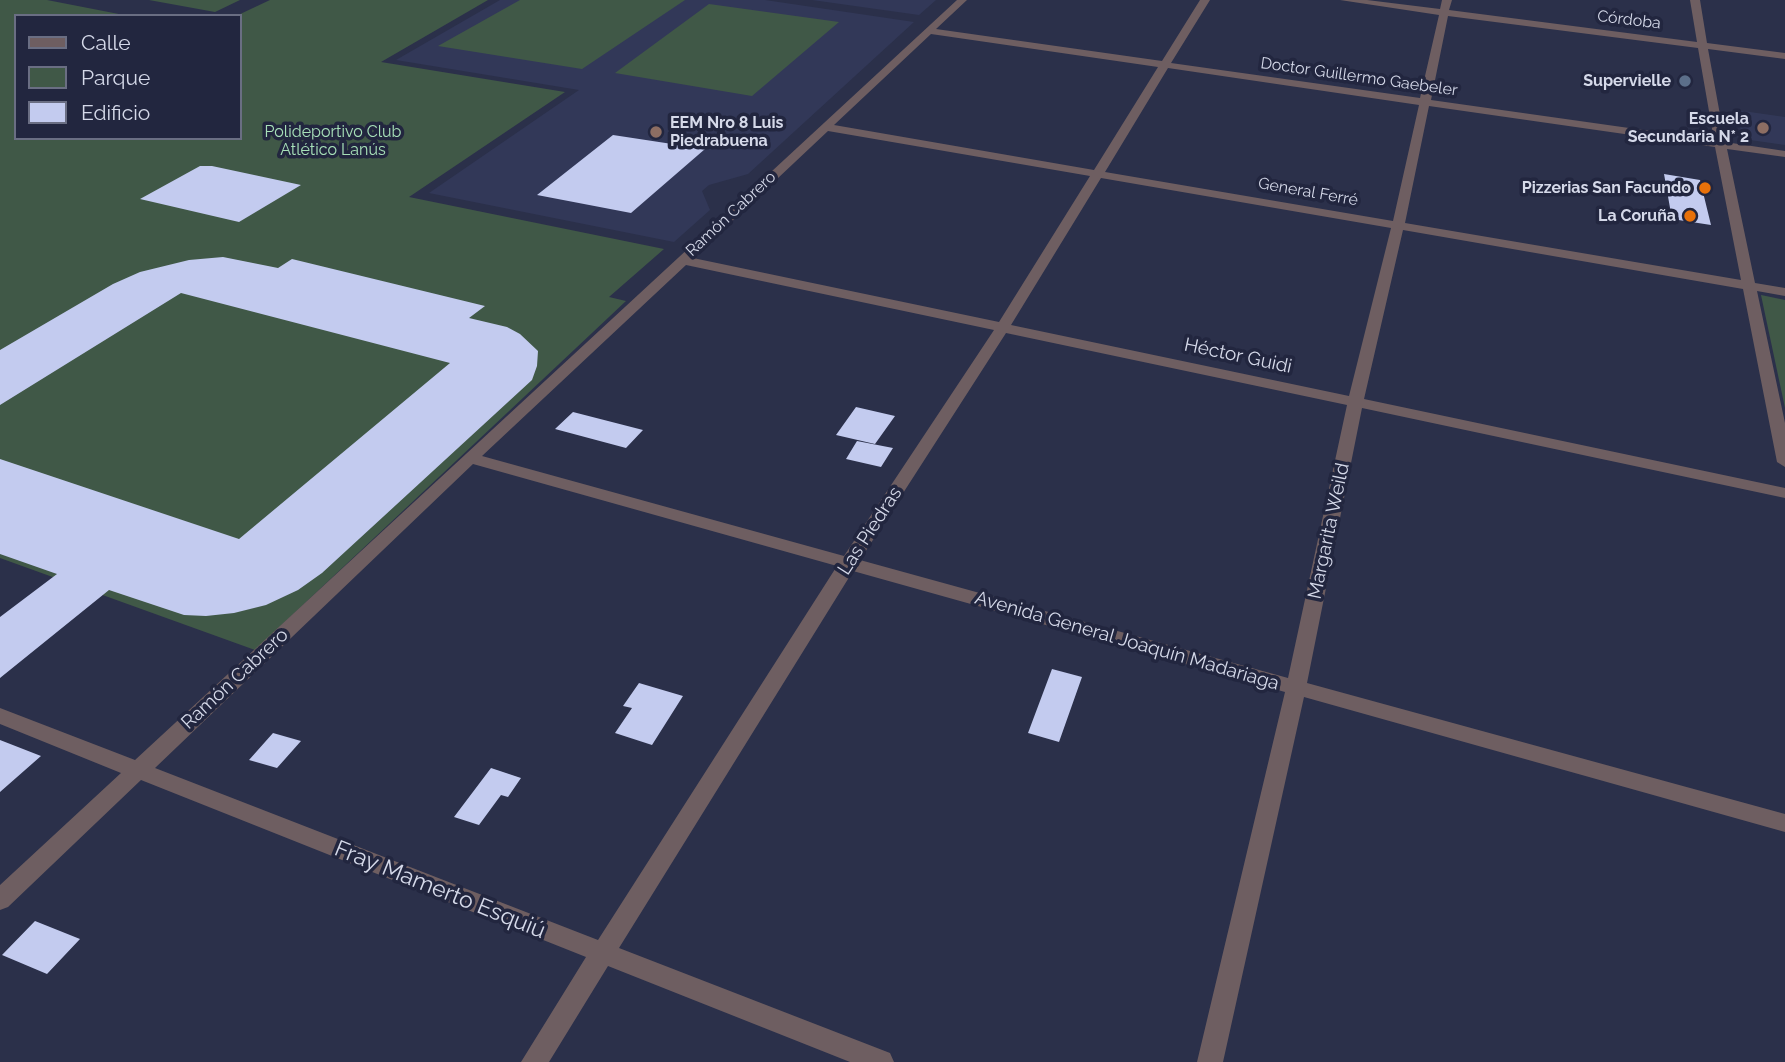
<!DOCTYPE html>
<html>
<head>
<meta charset="utf-8">
<style>
  body { margin:0 }
  #map { position:relative; width:1785px; height:1062px; overflow:hidden; background:#2b304a; font-family:Raleway,sans-serif }
  canvas { display:block }
  .legend { position:absolute; left:14px; top:14px; width:228px; height:126px; box-sizing:border-box; background:#22263f; border:2px solid #6a6e83; margin:0; padding:9px 12px; list-style:none; font-size:21px; color:#d5d9e9 }
  .legend li { display:flex; align-items:center; gap:14px; height:35px }
  .legend b { width:35px; border:2px solid #6a6e83 }
</style>
</head>
<body>
<div id="map">
<canvas width="1785" height="1062"></canvas>
<ul class="legend">
<li><b style="height:9px;background:#6e5e61"></b>Calle</li>
<li><b style="height:19px;background:#405847"></b>Parque</li>
<li><b style="height:19px;background:#c3cbef"></b>Edificio</li>
</ul>
</div>
<script>
const context = document.querySelector('canvas').getContext('2d');
context.lineJoin = 'round';
function fill(path, color) { context.fillStyle = color; context.fill(path, 'evenodd'); }
function strokePath(path, color, width, dash) { context.strokeStyle = color; context.lineWidth = width; context.lineCap = dash ? 'butt' : 'round'; context.setLineDash(dash || []); context.stroke(path); }
function write(font, color, halo, rows, align = 'center') {
  context.font = font + ' Raleway,sans-serif'; context.lineWidth = 7; context.setLineDash([]); context.textBaseline = 'middle'; context.strokeStyle = halo; context.fillStyle = color; for (const [text, x, y, turn = 0] of rows) {
    context.save(); context.translate(x, y); context.rotate((+turn || 0) * Math.PI / 180); context.textAlign = isNaN(turn) ? turn : align; if (halo) context.strokeText(text, 0, 0); context.fillText(text, 0, 0); context.restore();
  }
}
fill(new Path2D(`
  M500,0H765L914,22L748,174L709,185L702,191L710,210L674,242L429,193L579,90L396,60Z
  M812,0H936L919,15Z
  M1736,110L1785,117V145L1743,139Z`), '#323858');
fill(new Path2D(`
  M0,0H47L129,16H16V138H240V16H236L270,0H488L381,62L565,92L409,197L664,249L609,297L626,301L255,650L0,558Z
  M149,0H240L215,12Z
  M520,0H685L582,69L438,46Z
  M709,4L839,22L752,96L615,73Z
  M1761,295L1785,300V408Z`), '#405847');
fill(new Path2D(`
  M613,135L705,149L631,213L537,195Z
  M200,166H212L301,185L239,222L140,199Z
  M1664,174L1700,180L1711,225L1672,219Z
  M223,257L278,268L292,259L485,306L469,318L507,327L520,334L538,351L537,366L532,380L322,573L298,590L266,605L234,613L206,616L184,615L109,590L0,678V617L57,574L0,554V459L239,539L450,363L181,293L0,405V350L113,284L140,272L189,260Z
  M856,407L895,416L875,444L836,435Z
  M573,412L643,430L626,448L555,429Z
  M857,441L893,448L881,467L846,459Z
  M1052,669L1082,677L1059,742L1028,733Z
  M639,683L683,696L652,745L615,733L632,708L623,706Z
  M273,733L301,741L277,768L249,760Z
  M0,740L41,756L0,792Z
  M491,768L521,778L508,797L501,795L479,825L454,817Z
  M35,921L80,939L47,974L2,955Z`), '#c3cbef');
fill(new Path2D(`
  M957,0H967L936,29L1162,61L1200,0H1210L1171,63L1420,98L1439,15L1340,0H1367L1440,9L1442,0H1452L1449,10L1697,42L1690,0H1700L1707,43L1785,53V59L1708,49L1725,142L1785,151V157L1727,149L1755,283L1785,288V296L1757,291L1785,423V467L1777,462L1743,289L1403,230L1364,399L1785,488V498L1362,408L1307,683L1785,814V832L1304,697L1223,1062H1197L1285,692L853,571L619,948L890,1053L894,1062H850L608,966L549,1062H521L586,957L141,780L8,907L0,910V885L121,773L0,724V708L135,760ZM1448,16L1698,48L1714,140L1431,100ZM931,34L1158,67L1094,170L834,125ZM1168,68L1419,105L1393,221L1105,172ZM1429,106L1715,147L1741,280L1405,223ZM828,131L1090,176L999,322L693,258ZM1101,178L1391,228L1349,396L1011,325ZM686,265L994,330L844,556L482,456ZM1006,333L1347,405L1288,678L860,560ZM473,464L837,566L598,940L155,768Z`), '#6e5e61');
for (const [x, y, r, color] of [
  [1685,81,7,"#5c6f8a"],
  [1763,128,7,"#8d6e63"],
  [656,132,7,"#8d6e63"],
  [1705,188,7,"#e8710a"],
  [1690,216,7,"#e8710a"]
]) { const dot = new Path2D(); dot.arc(x, y, r, 0, 2 * Math.PI); context.fillStyle = color; context.fill(dot); strokePath(dot, '#22263f', 2.5); }
write('16px', '#d5d9e9', '#22263f', [
  ["Córdoba",1629,20,7],
  ["Doctor Guillermo Gaebeler",1359,77,8],
  ["General Ferré",1308,192,10],
  ["Ramón Cabrero",731,214,-43]
]);
write('bold 16px', '#d5d9e9', '#22263f', [
  ["Supervielle",1671,81],
  ["Escuela",1749,119],
  ["Secundaria N* 2",1749,137],
  ["EEM Nro 8 Luis",670,123,"left"],
  ["Piedrabuena",670,141,"left"],
  ["Pizzerias San Facundo",1691,188],
  ["La Coruña",1676,216]
], 'right');
write('16px', '#a7e0b8', '#22263f', [
  ["Polideportivo Club",333,132],
  ["Atlético Lanús",333,150]
]);
write('19px', '#d5d9e9', '#22263f', [
  ["Héctor Guidi",1238,356,12],
  ["Las Piedras",870,531,-57],
  ["Margarita Weild",1329,531,-78],
  ["Avenida General Joaquín Madariaga",1127,641,16],
  ["Ramón Cabrero",235,679,-43]
]);
write('23px', '#d5d9e9', '#22263f', [
  ["Fray Mamerto Esquiú",440,890,22]
]);
</script>
</body>
</html>
